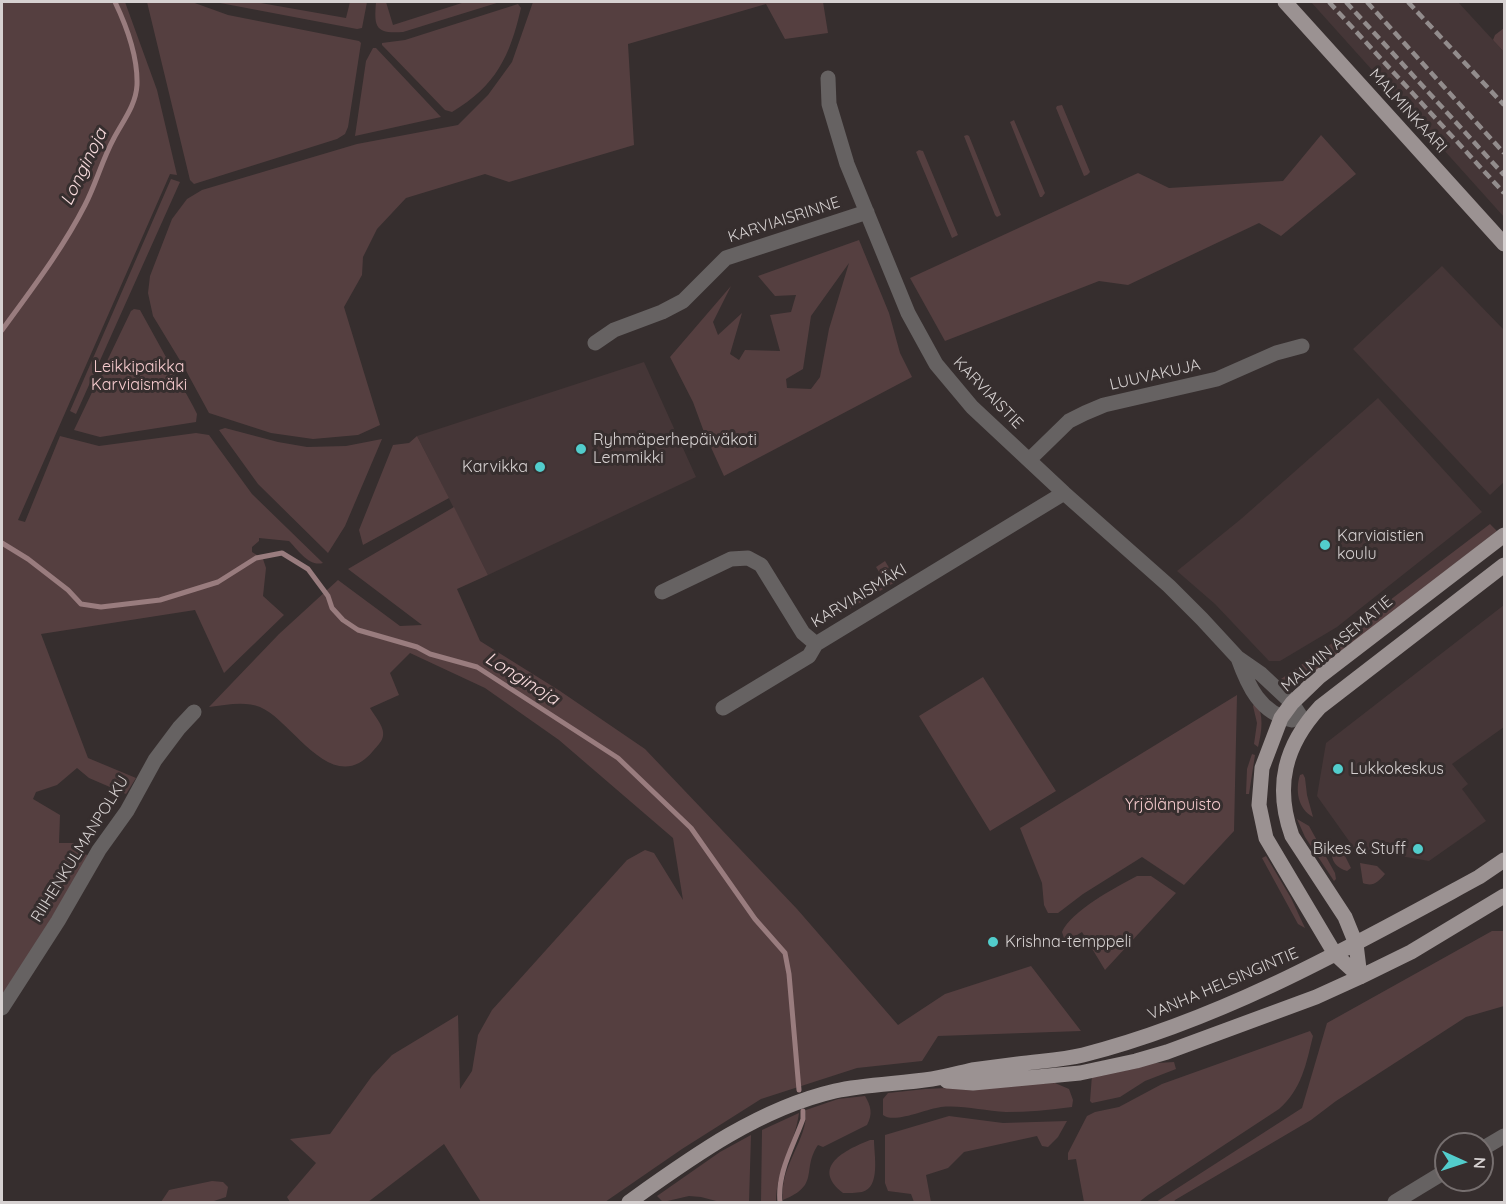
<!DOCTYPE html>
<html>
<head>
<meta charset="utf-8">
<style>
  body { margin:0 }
  #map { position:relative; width:1506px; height:1204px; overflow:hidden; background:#362e2e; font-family:Quicksand,sans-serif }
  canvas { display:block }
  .frame { position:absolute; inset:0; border:3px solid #d6d1d1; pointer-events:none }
  .north { position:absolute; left:1434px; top:1132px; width:60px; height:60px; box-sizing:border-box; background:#362e2e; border:2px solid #766f6f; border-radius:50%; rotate:93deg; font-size:16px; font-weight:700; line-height:24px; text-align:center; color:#d6d1d1 }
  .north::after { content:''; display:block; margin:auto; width:21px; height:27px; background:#52cdcc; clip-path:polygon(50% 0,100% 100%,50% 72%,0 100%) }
</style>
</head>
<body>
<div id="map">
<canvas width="1506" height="1204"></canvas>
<div class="frame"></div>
<div class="north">N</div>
</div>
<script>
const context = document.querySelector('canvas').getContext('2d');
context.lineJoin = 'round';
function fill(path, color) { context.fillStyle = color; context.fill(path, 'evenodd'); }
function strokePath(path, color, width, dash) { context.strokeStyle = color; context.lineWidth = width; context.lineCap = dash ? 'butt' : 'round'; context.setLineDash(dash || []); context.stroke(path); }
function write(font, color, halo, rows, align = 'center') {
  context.font = font + ' Quicksand,sans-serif'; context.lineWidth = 6; context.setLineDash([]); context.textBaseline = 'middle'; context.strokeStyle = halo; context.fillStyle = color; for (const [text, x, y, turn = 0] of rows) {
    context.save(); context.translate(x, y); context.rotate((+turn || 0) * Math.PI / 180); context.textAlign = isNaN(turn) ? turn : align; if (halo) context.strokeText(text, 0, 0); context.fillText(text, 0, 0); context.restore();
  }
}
fill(new Path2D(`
  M1311,2H1458L1504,52V217Z
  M1442,266L1504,330V482L1490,495L1353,349Z
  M644,362L696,477L488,575L417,436Z
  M1378,398L1482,512L1337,627L1280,661H1269L1215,604L1177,571L1241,519Z
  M1504,605V727L1452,764L1468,784L1462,789L1486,821L1429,861L1354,848L1317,796L1326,743Z`), '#453637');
fill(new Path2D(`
  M2,2H125L157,90L177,175L170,174L18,520L25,522L60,436L99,446L196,433L209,435L252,494L323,563C309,567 298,550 289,541L259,538V541L252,547V552L263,559L266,568L263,596L284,615L224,673L195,610L41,634L88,758L136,778L126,794L89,778L77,768L57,785L36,792L33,799L60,815L59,843H74L89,857L2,999Z
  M147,2H192L228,15L359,41L361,43L348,127L345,134L337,139L194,184L190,180Z
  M215,2H255L346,18L350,2H367L362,28L357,29Z
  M376,2H386L393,25L465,2H500L403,32C375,34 374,27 376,2Z
  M533,2H823L828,33L785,39L766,4L628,44L634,145L509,182L485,174L406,198L377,229L363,257L362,275L344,307L380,425L358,435L313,439L271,433L209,413L184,367L153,316L148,293L150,276L172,219L187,199L202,190L357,144L458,125L488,95L512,62Z
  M518,4L521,8C510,56 496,86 452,112L445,110L382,45V43L405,40Z
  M1504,28V52L1493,40L1495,35Z
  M373,48H376L441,117L355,136L366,61Z
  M1062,105L1090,172L1087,175L1084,176L1056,108L1057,106Z
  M1014,120L1045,193L1042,197H1040L1010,122Z
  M967,135L969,136L1001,215L997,217L995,215L964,136Z
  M1321,135L1356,174L1281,236L1259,223L1128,285L1099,281L945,341L910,278L1138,173L1169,188L1283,181Z
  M919,150L923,151L958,235L952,238L916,152Z
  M171,179L180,182L76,414L70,411Z
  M859,240L889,313L900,353L912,377L724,476L704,432L693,402L670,357L731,286L713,322L718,335L742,313L730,354L739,360L745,350L780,351L770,315L791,312L796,295L775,296L758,276ZM849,263L829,329L820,377L811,389L787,388L786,379L803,369L811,316Z
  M134,309L140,310L193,406L197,414L196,422L100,437L74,430L131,311Z
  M225,428L278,442L307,447L346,446L382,439L345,526L328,553L258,484L219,430Z
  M417,436L449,498L363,545L359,530L393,445L409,443Z
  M454,507L488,575L457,589L480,641L560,691L645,749L797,909L898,1025L945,994L1031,966L1081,1031L938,1036L922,1061L857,1068L761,1099L682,1149L605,1202H481L444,1144L368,1202H290L287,1197L316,1163L290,1139L330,1134L372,1076L392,1055L458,1015L460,1089L472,1071L478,1035L492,1010L627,860L645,850L654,853L683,900L673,838L559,740L485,688L410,653L390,673L399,695L370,708C377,720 390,732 379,744C373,751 367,759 359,763C323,782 289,719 260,707C245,701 225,705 209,707L279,634L338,580L400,626L422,625L348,569Z
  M1490,524L1497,531L1312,675L1293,681L1281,679L1348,632Z
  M885,561L897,581L841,614V600L881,575L876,567Z
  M983,677L1056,791L990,831L919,716Z
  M1237,695L1234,831L1184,885L1142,857L1083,894L1062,910L1058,913H1048L1044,905L1042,883L1020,828Z
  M1256,700C1264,716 1262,730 1258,747L1254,744L1257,723L1253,706Z
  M1252,754L1255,755L1249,794H1246L1247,769Z
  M1303,774L1305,778L1307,795L1313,817C1298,809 1295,790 1300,775Z
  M1297,819L1309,826L1335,873L1336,879L1334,881L1305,837Z
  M1338,847L1342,850L1351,868L1347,871C1337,868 1330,861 1332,849Z
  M1266,856L1291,898L1305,928L1298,924L1262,858Z
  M1360,863L1377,866L1385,874C1378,882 1373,887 1363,883Z
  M1137,876H1151L1176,893L1105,970L1082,932L1069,940L1064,938L1062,932C1071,911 1116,887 1137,876Z
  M1492,931H1504V1006L1466,1017L1336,1101L1311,1120L1175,1200L1174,1202H1156L1302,1108L1327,1023Z
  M1310,1031L1313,1036C1306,1064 1302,1089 1279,1109L1148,1195L1139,1202H1084L1076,1159L1068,1160V1153L1087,1116L1095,1112L1119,1107L1162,1084Z
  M1174,1062L1176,1069L1145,1081L1120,1097L1092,1103L1090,1101L1092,1075L1140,1064Z
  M1055,1083L1069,1089L1073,1100L1072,1107C1050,1110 1028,1112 1006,1112C984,1111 963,1105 941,1107C926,1109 894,1124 883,1115V1099L888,1093L925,1089Z
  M865,1096C871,1106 873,1114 867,1125L823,1147L818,1145C801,1170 821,1185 783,1200C779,1166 808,1140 806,1110L838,1099Z
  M799,1113C795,1144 776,1170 776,1202H761L762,1130Z
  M949,1116L1003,1123L1067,1121L1058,1137L1048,1147L1042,1146L1037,1136L964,1152L948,1168L926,1175L931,1202H914L911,1194L888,1191L885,1183V1135Z
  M751,1135L749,1202H720L701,1197L689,1196L663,1202L657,1196L720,1152Z
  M870,1140H874C874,1155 881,1187 862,1192C856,1193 849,1193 843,1193C810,1167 845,1150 870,1140Z
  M212,1181L223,1182L228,1187L226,1197L211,1202H161L169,1190Z`), '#553f40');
strokePath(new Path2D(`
  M2,330C31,290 62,250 85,205C96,184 102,160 114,138C123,121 136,105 137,85C138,56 127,27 115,2
  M2,543L28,559L68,590L81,604L101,607L160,600L218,582L256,558L282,553L308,569L328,596L332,608L343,620L358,630L417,647L430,654L477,667L618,758L691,828L755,919L785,953L789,974L799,1090
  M780,1202C777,1173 793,1147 803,1119V1111`), '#997c7e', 5);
strokePath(new Path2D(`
  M828,78L829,104L847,164L908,313L936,364L972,407L1064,493L1169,586L1202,619L1238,658L1261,674L1292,703L1305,723
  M595,343L614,330L662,312L683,301L726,258L867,212
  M1029,460L1069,421L1085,413L1104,405L1217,379L1276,353L1302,346
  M662,592L731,559L748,558L761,565L803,633L816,644L1064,493
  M1238,658C1248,686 1260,713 1292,720
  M723,708L809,656L816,644
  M2,1008L58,921L99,850L127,811L155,760L179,728L194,712
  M1482,1149L1504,1136
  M1395,1202L1446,1171`), '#666262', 15);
strokePath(new Path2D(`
  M1285,2L1504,244
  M1360,977L1335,954L1266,838L1259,805L1262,768L1281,718L1292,703L1319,677L1504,535
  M1360,977L1356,944L1345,917L1292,836C1274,786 1285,745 1320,707L1504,565
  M947,1081L973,1083L1080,1073L1136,1061L1167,1052L1316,997L1360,977L1411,952L1504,896
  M629,1202C692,1157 758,1109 835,1091C867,1084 899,1084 932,1079C945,1077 959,1073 972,1070C988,1068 1003,1066 1018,1064C1039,1061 1062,1060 1083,1055C1224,1019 1352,946 1479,877L1504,860`), '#9b9292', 15);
strokePath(new Path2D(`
  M1329,2L1504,193
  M1346,2L1504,175
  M1367,2L1504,153
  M1408,2L1504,105`), '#928c8c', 4.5, [9, 4.5]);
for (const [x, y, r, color] of [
  [581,449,6,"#52cdcc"],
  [540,467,6,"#52cdcc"],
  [1325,545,6,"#52cdcc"],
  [1338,769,6,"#52cdcc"],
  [1418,849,6,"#52cdcc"],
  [993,942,6,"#52cdcc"]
]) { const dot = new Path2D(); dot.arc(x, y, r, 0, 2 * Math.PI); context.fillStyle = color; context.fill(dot); strokePath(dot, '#362e2e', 2); }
write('16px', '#d6d1d1', '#362e2e', [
  ["MALMINKAARI",1408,111,48],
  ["KARVIAISRINNE",784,220,-18],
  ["LUUVAKUJA",1155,375,-13],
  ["KARVIAISTIE",988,393,46],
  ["KARVIAISMÄKI",859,596,-31],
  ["MALMIN ASEMATIE",1337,644,-40],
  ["RIIHENKULMANPOLKU",80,849,-58],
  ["VANHA HELSINGINTIE",1223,984,-23]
]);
write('16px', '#f6cbce', '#362e2e', [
  ["Leikkipaikka",139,367],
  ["Karviaismäki",139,385],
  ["Yrjölänpuisto",1173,805]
]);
write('16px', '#d6d1d1', '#362e2e', [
  ["Ryhmäperhepäiväkoti",593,440],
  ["Lemmikki",593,458],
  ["Karvikka",528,467,"right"],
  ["Karviaistien",1337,536],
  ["koulu",1337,554],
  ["Lukkokeskus",1350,769],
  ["Bikes & Stuff",1406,849,"right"],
  ["Krishna-temppeli",1005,942]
], 'left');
write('italic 18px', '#f8dbdd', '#362e2e', [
  ["Longinoja",84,167,-64],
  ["Longinoja",522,679,32]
]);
</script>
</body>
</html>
